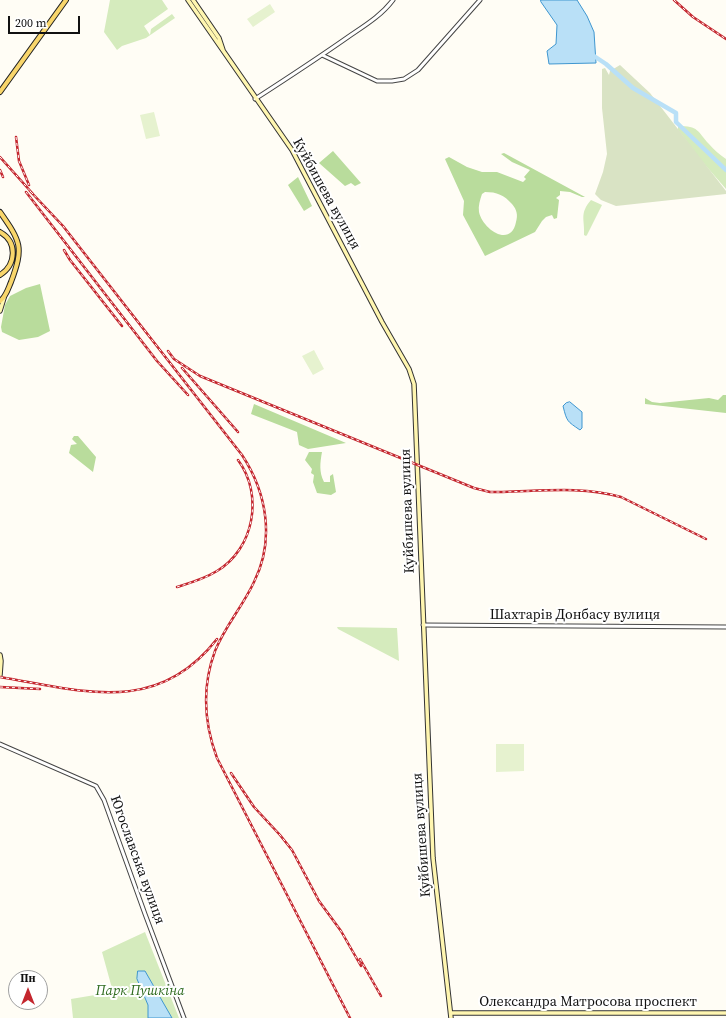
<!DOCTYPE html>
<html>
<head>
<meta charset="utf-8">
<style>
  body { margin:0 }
  #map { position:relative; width:726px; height:1018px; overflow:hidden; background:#fffdf5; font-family:"Source Serif 4",serif }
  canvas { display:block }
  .north { position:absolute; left:8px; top:970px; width:40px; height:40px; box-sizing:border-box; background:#fff; border:1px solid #a0a0a0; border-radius:50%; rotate:0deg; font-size:11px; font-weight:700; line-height:16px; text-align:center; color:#111 }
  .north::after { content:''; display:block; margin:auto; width:14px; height:18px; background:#c4262e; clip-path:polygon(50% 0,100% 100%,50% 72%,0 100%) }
  .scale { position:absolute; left:8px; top:16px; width:72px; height:18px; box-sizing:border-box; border:2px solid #111; border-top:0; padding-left:5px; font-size:12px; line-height:14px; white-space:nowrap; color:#111; -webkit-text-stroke:3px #fff; paint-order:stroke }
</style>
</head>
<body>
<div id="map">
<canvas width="726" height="1018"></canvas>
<div class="north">Пн</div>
<div class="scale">200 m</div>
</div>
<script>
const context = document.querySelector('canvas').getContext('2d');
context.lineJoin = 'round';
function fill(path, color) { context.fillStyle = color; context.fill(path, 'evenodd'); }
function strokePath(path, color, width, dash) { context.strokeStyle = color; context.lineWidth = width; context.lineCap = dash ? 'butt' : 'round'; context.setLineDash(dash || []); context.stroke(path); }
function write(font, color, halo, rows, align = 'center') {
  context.font = font + ' "Source Serif 4",serif'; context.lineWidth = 4; context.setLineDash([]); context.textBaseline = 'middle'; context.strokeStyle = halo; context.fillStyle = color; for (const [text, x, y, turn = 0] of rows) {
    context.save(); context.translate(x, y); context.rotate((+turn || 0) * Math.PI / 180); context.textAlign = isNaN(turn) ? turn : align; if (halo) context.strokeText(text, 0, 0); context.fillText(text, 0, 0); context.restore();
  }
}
fill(new Path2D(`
  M110,0H162L168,9L144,26L150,35L151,29L172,14L175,18L146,38L122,46L117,50L104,32Z
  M678,126C699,126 697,131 709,144C714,150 720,155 726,159V189L700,159L678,130Z
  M591,200L602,205L587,235L586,236L584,235C585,219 579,214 591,200Z
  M337,627L397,628L399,661L338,629Z
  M145,932L179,1018H73L71,999L113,992L102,952Z`), '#d5ebbd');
fill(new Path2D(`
  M333,151L361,183L355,186L351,183L345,186L319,163Z
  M504,153L585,197H582L570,192L560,191V195L556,198L559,200L557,218L554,219L552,215L546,217L542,221L535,232L485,256L463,215L464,201L445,159L449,157L467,167L482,172H497L523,182L526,179L524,177L530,170L512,162L501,154ZM485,192C497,192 504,195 512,204C517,210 518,215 516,222C511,248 483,230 479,212C478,206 480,200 482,194Z
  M298,177L312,206L304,211L288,185Z
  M40,284L50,331L38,337L19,340L2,332L1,327L5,305L10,296L26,288Z
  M723,395H726V413L645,404V398L652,402L660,403L709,398L718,400Z
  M254,404L346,443L308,449L299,445L297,432L251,414Z
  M74,436H78L96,457L93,472L69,453L71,445L77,444L72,439Z
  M309,452H322C320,463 319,472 324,482H330V476L333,474L336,492L331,495L317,493L313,482L314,475L311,473L312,469L305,460Z`), '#b9dc9c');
fill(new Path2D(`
  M620,65L650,93L726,191V194L616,206L601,200L595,194L603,172L607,154L602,108V69L605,68L609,75L610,71Z`), '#d9e3c4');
fill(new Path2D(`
  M270,4L275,12L253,27L247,19Z
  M154,112L160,136L146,139L140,115Z
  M314,350L324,369L313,375L302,356Z
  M496,744H524V771L496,772Z`), '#e6f2cf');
const water = new Path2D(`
  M541,0H577L587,16L594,32L596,63L549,64L547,51L556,44L557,25L541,2Z
  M570,402L582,412V428L580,430C567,421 567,422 563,406L566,403Z
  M138,971H145L172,1018H148V1005L137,979Z`);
fill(water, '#b9e0f7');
strokePath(water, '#3f96cf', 1);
strokePath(new Path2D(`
  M591,54L606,64L633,88L676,113V122L726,170`), '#b9e0f7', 4.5);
const tertiary = new Path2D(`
  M322,55L377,81H392L404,79L418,70L480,0
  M255,99C286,79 318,58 348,37C364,26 381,16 393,0
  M423,625L726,627
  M0,744L96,786L104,800L145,914L184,1018`);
const secondary = new Path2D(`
  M188,0L292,150L382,322L409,369L414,384L433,858L451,1018
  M193,0L219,38L223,50
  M0,311L4,298
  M0,655L1,661L0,675
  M451,1013H726`);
const primary = new Path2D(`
  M0,92L66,0
  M0,212C21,242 24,247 11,282C8,289 6,297 0,301
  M0,232C18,242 16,265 0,275`);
strokePath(tertiary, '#444', 5);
strokePath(secondary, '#333', 5.5);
strokePath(primary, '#222', 6);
strokePath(tertiary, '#fff', 3);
strokePath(secondary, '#fff6b0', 3.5);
strokePath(primary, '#f9d66b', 4);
const rail = new Path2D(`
  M674,0L693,17L726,39
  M16,137L19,161L29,185
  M0,157L33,194
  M0,170L3,177
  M30,191L63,226L242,455C267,493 275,540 254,582C243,606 225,626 215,651C202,686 204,723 217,758L350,1018
  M26,192L157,361L188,395
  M64,250L70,260L122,326
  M168,351L174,359L200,376L474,488L490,492H503C542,491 583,486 621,497L706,539
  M182,368L238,432
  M177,587C190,583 204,579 217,571C254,549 264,495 238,460
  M0,677C83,691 157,716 217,639
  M0,687L40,689
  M231,773L254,807L280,835L292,850L319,901L341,931L361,966
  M360,959L381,996`);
strokePath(rail, '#c4262e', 2.5);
strokePath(rail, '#fff', 1, [3]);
write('14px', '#111', '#fff', [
  ["Куйбишева вулиця",326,194,61],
  ["Куйбишева вулиця",408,511,-92],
  ["Шахтарів Донбасу вулиця",575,615],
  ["Куйбишева вулиця",422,835,-94],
  ["Югославська вулиця",137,860,70],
  ["Олександра Матросова проспект",588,1002]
]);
write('italic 14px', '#2f6b1f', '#fff', [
  ["Парк Пушкіна",140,991]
]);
</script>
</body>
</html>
